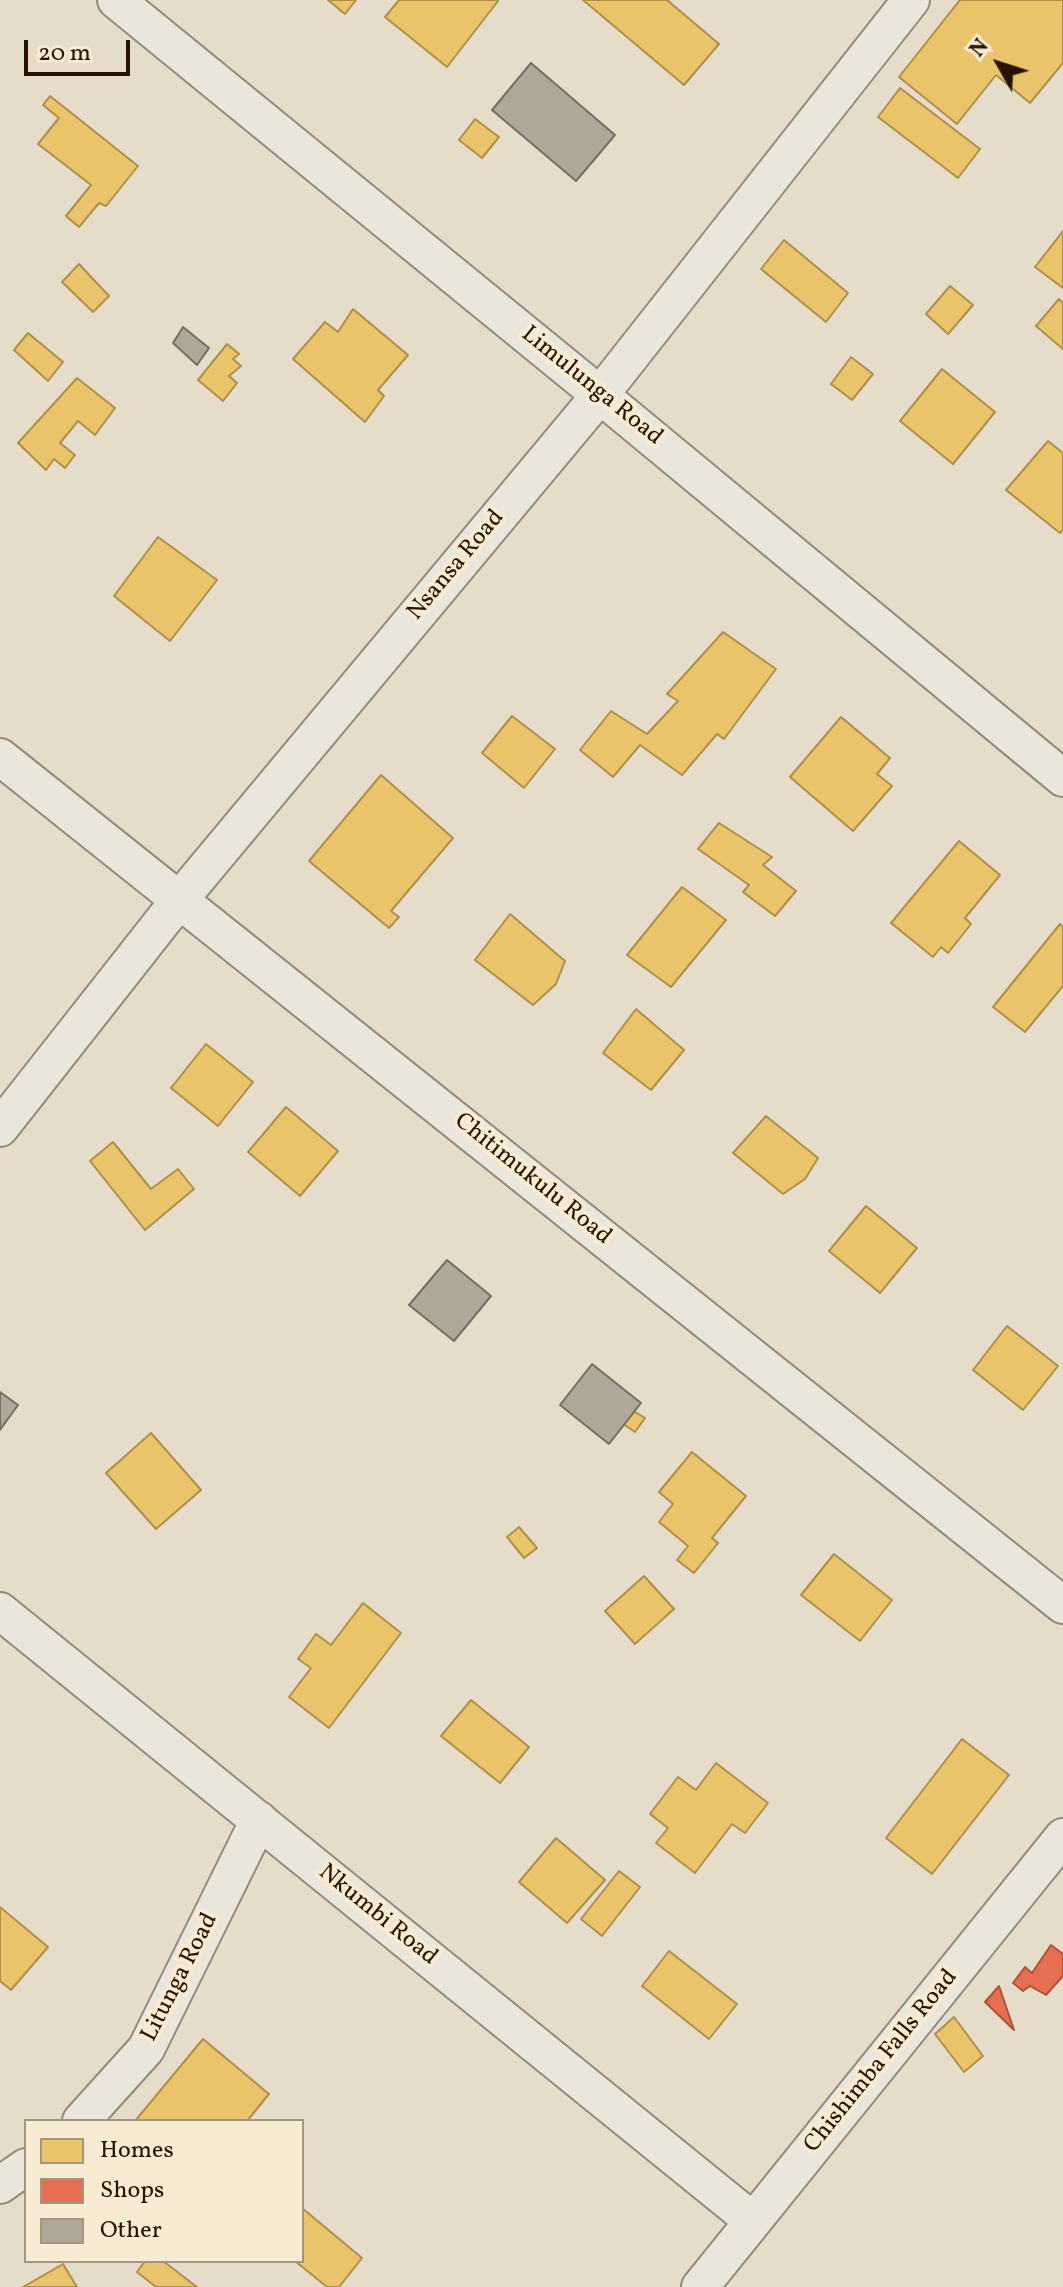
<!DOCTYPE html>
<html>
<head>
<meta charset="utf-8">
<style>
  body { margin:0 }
  #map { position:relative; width:1063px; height:2287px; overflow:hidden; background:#e5ddc9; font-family:Vollkorn,serif }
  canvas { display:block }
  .legend { position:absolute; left:24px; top:2119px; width:280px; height:144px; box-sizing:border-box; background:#f7ecd3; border:2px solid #a4957f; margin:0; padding:10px 14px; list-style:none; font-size:24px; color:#281301 }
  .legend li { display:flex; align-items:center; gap:16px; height:40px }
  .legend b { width:40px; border:2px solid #a4957f }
  .north { position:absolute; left:959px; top:24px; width:80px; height:80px; -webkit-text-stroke:6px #f7ecd3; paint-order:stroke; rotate:309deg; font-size:22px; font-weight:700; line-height:32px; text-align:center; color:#281301 }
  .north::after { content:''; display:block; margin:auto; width:28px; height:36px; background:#281301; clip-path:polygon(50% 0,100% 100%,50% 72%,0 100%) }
  .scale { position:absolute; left:24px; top:40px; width:106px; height:36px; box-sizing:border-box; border:4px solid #281301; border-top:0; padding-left:10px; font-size:24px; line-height:28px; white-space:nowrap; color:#281301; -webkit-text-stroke:6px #f7ecd3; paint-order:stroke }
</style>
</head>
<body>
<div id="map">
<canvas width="1063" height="2287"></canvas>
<ul class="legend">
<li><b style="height:22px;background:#e9c46a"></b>Homes</li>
<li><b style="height:22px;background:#e76f51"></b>Shops</li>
<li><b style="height:22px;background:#afa799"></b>Other</li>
</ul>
<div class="north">N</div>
<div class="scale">20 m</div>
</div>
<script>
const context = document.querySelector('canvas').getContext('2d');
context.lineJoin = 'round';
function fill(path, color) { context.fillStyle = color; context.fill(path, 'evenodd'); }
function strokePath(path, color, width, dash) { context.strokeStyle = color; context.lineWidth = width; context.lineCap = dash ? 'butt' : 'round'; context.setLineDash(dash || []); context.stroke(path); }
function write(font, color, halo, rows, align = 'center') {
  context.font = font + ' Vollkorn,serif'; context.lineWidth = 8; context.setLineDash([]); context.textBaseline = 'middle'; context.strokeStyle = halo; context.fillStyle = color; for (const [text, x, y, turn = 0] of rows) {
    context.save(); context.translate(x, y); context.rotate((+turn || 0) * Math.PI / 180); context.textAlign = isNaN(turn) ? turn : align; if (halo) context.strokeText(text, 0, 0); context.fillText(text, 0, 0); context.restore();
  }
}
const homes = new Path2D(`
  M328,0H356L345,14Z
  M399,0H497L498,1L447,67L385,17Z
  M583,0H667L719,44L684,85Z
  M960,0H1063V63L1030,103L996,75L957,124L899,77Z
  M900,88L980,149L958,178L878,117Z
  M50,96L138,166L106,206L99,203L79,227L66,216L91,185L38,144L59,118L43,105Z
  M475,119L499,137L482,158L459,140Z
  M1063,231V288L1035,267Z
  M784,240L848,293L826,322L761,269Z
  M79,264L109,296L93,312L62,282Z
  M950,286L973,305L948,334L926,314Z
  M1059,299L1063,303V349L1036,326Z
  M353,309L408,355L378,390L384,396L365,422L293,359L325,322L338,332Z
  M28,333L63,362L48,381L14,350Z
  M227,344L239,354L233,359L241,366L229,376L237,383L223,401L198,380Z
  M851,357L873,374L852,400L831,384Z
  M942,369L995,412L953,464L900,421Z
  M77,378L115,408L95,435L78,421L60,443L75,455L65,468L54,459L46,470L18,443Z
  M1048,441L1063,453V530L1060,533L1006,490Z
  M158,537L217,580L170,641L114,596Z
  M723,632L776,669L724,739L717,734L682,775L640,745L613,777L580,750L611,711L647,734L678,701L667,694Z
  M512,716L555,749L524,788L482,753Z
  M841,717L890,758L877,774L892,786L853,831L790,777Z
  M381,775L453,838L391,911L399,917L389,928L309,861Z
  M719,823L772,857L763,865L796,891L775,916L743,892L749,885L698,849Z
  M959,841L1000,875L965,918L971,924L948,953L941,947L933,957L891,923Z
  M682,887L726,920L671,987L627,955Z
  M510,914L565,961L556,984L533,1005L475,960Z
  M1060,924L1063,927V986L1025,1032L993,1007Z
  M636,1009L684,1050L651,1090L603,1053Z
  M206,1044L253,1082L218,1126L171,1088Z
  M286,1107L338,1151L300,1196L248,1152Z
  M766,1116L818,1158L805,1179L783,1194L733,1153Z
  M113,1142L151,1189L178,1169L194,1189L145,1230L90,1161Z
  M866,1206L917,1248L880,1293L829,1251Z
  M1007,1326L1058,1366L1023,1410L973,1370Z
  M625,1406L645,1418L635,1432L616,1419Z
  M151,1433L201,1490L156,1529L106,1473Z
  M692,1452L746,1496L712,1538L718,1543L694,1573L677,1560L688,1546L659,1522L673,1504L659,1492Z
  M519,1527L537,1548L524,1558L507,1537Z
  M834,1554L892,1600L860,1641L801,1595Z
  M644,1576L674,1609L635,1644L605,1611Z
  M363,1603L401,1633L329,1728L289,1697L311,1668L298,1659L316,1634L331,1645Z
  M471,1700L529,1747L500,1783L441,1736Z
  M962,1739L1009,1775L932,1874L886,1838Z
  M716,1763L768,1803L745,1833L732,1824L695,1873L656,1843L668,1828L650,1814L678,1777L696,1790Z
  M556,1838L605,1880L567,1923L519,1882Z
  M619,1871L640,1887L602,1936L581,1919Z
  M0,1907L48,1947L11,1990L0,1981Z
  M669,1951L737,2004L709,2039L642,1986Z
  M954,2017L983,2056L964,2072L935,2034Z
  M203,2039L269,2094L247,2121H135Z
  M302,2208L362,2258L339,2287H327L295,2261H302Z
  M145,2261H163L197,2287H156L137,2272Z
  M63,2264L77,2287H23Z`);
fill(homes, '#e9c46a');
strokePath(homes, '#af8f4a', 2);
const shops = new Path2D(`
  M1051,1945L1063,1954V1976L1046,1995L1030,1986L1023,1991L1013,1983L1025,1967L1032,1973Z
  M999,1986L1014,2030L985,2002Z`);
fill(shops, '#e76f51');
strokePath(shops, '#ae5339', 2);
const building = new Path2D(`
  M531,63L615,135L576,181L492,110Z
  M183,327L209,348L197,365L173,343Z
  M447,1260L491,1296L454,1341L409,1305Z
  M592,1364L641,1403L609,1444L560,1405Z
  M0,1392L18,1405L0,1430Z`);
fill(building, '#afa799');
strokePath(building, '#766e62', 2);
const minor = new Path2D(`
  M116,0L600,395L1063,778
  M0,757L1063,1605
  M0,1128L180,899L600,395L911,0
  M0,1611L753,2221
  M81,2121L146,2049L259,1820
  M0,2185L26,2167
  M700,2287L1063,1837`);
strokePath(minor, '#918a7d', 40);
strokePath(minor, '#eae6dc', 36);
write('24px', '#281301', '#f7ecd3', [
  ["Limulunga Road",591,387,39],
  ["Nsansa Road",457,566,-50],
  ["Chitimukulu Road",532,1180,39],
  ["Nkumbi Road",377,1916,39],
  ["Litunga Road",181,1978,-63],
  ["Chishimba Falls Road",882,2062,-51]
]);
</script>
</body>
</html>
